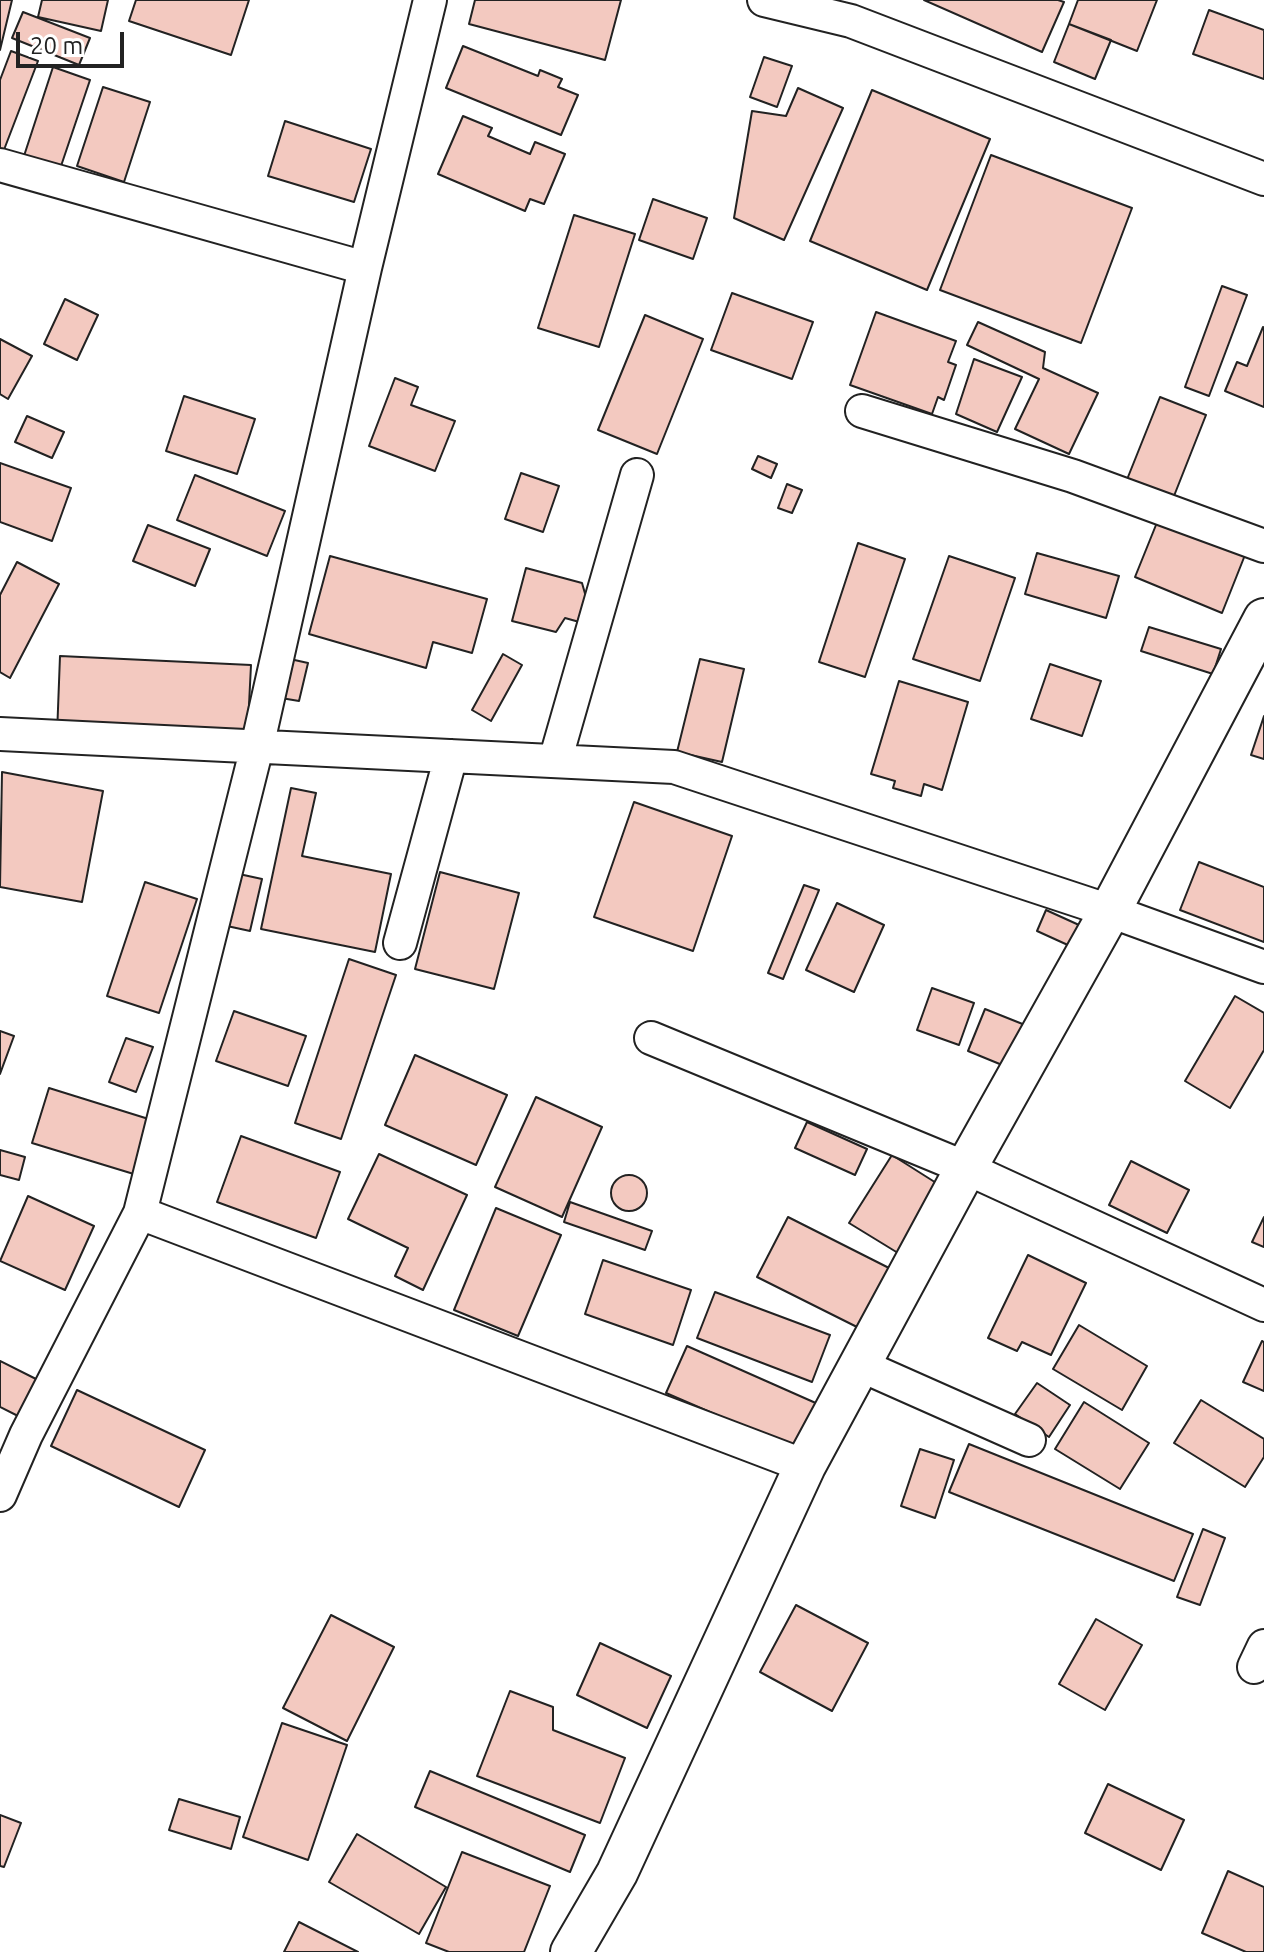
<!DOCTYPE html>
<html>
<head>
<meta charset="utf-8">
<style>
  body { margin:0 }
  #map { position:relative; width:1264px; height:1952px; overflow:hidden; background:#fff; font-family:Ubuntu,sans-serif }
  canvas { display:block }
  .scale { position:absolute; left:16px; top:32px; width:108px; height:36px; box-sizing:border-box; border:4px solid #222; border-top:0; padding-left:10px; font-size:24px; line-height:28px; white-space:nowrap; color:#222; -webkit-text-stroke:6px #fff; paint-order:stroke }
</style>
</head>
<body>
<div id="map">
<canvas width="1264" height="1952"></canvas>
<div class="scale">20 m</div>
</div>
<script>
const context = document.querySelector('canvas').getContext('2d');
context.lineJoin = 'round';
function fill(path, color) { context.fillStyle = color; context.fill(path, 'evenodd'); }
function strokePath(path, color, width, dash) { context.strokeStyle = color; context.lineWidth = width; context.lineCap = dash ? 'butt' : 'round'; context.setLineDash(dash || []); context.stroke(path); }
const building = new Path2D(`
  M0,0H12L0,50Z
  M42,0H108L101,31L38,17Z
  M136,0H249L231,55L129,21Z
  M475,0H621L605,60L469,24Z
  M924,0H1058L1064,2L1042,52Z
  M1078,0H1157L1137,51L1069,24Z
  M1209,10L1264,30V79L1193,54Z
  M23,12L90,38L79,65L12,38Z
  M1069,24L1111,40L1095,79L1054,62Z
  M463,46L538,76L540,70L562,79L558,87L578,95L561,135L446,88Z
  M11,51L38,61L2,155L0,154V80Z
  M764,57L792,66L777,107L750,97Z
  M53,67L90,80L59,172L23,159Z
  M103,87L150,102L124,182L77,166Z
  M798,88L843,108L784,240L734,218L752,111L786,116Z
  M872,90L990,139L927,290L810,241Z
  M463,116L492,128L488,136L530,154L535,142L565,154L544,204L530,199L525,211L438,174Z
  M285,121L371,149L354,202L268,176Z
  M991,155L1132,208L1081,343L940,290Z
  M653,199L707,218L693,259L639,240Z
  M574,215L635,234L599,347L538,328Z
  M1222,286L1247,295L1209,396L1185,387Z
  M732,293L813,322L792,379L711,350Z
  M65,299L98,315L77,360L44,344Z
  M876,312L956,341L948,362L956,365L944,400L938,397L932,414L850,385Z
  M645,315L703,339L657,454L598,430Z
  M978,322L1045,352L1043,368L1098,393L1069,454L1015,429L1039,379L967,345Z
  M1263,327L1264,328V407L1225,391L1237,362L1247,366Z
  M0,339L32,356L8,399L0,394Z
  M974,359L1022,377L997,432L956,414Z
  M395,378L418,387L411,405L455,421L435,471L369,446Z
  M184,396L255,419L237,474L166,451Z
  M1160,397L1206,415L1172,501L1126,482Z
  M27,416L64,432L52,458L15,442Z
  M758,456L777,464L771,478L752,469Z
  M0,463L71,488L52,541L0,522Z
  M521,473L559,486L543,532L505,519Z
  M195,475L285,511L267,556L177,520Z
  M787,484L802,490L792,513L778,508Z
  M1158,520L1245,555L1222,613L1135,577Z
  M148,525L210,549L195,586L133,561Z
  M858,543L905,559L865,677L819,662Z
  M1037,553L1119,576L1106,618L1025,594Z
  M330,556L487,599L472,653L433,642L426,668L309,634Z
  M949,556L1015,578L980,681L913,659Z
  M17,562L59,584L10,678L0,672V595Z
  M526,568L582,583L588,604L583,623L565,618L556,632L512,621Z
  M1149,627L1221,649L1213,674L1141,651Z
  M503,654L522,665L491,721L472,710Z
  M60,656L251,665L247,745L57,735Z
  M290,659L308,663L299,701L281,698Z
  M700,659L744,669L722,762L677,752Z
  M1050,664L1101,681L1082,736L1031,719Z
  M899,681L968,702L942,790L924,784L921,796L893,788L895,781L871,774Z
  M1264,716V759L1251,755Z
  M2,772L103,791L82,902L0,887Z
  M291,788L316,793L302,856L391,874L375,952L261,929Z
  M634,802L732,836L693,951L594,917Z
  M1199,862L1264,887V942L1180,910Z
  M440,872L519,893L494,989L415,969Z
  M239,874L262,879L250,931L227,926Z
  M145,882L197,899L159,1013L107,996Z
  M804,885L819,890L783,979L768,973Z
  M837,903L884,925L854,992L806,970Z
  M1046,910L1079,925L1070,946L1037,931Z
  M349,959L396,975L341,1139L295,1123Z
  M932,988L974,1003L959,1045L917,1030Z
  M1235,996L1264,1013V1050L1230,1108L1185,1081Z
  M985,1009L1025,1025L1007,1067L968,1051Z
  M234,1011L306,1036L288,1086L216,1061Z
  M0,1031L14,1036L0,1074Z
  M126,1038L153,1047L136,1092L109,1082Z
  M415,1055L507,1095L476,1165L385,1125Z
  M49,1088L155,1121L137,1175L32,1143Z
  M536,1097L602,1127L562,1217L495,1187Z
  M807,1122L867,1149L855,1175L795,1148Z
  M241,1136L340,1172L316,1238L217,1202Z
  M0,1150L25,1157L19,1180L0,1175Z
  M379,1154L467,1195L423,1290L395,1276L408,1248L348,1219Z
  M892,1155L941,1186L898,1253L849,1223Z
  M1131,1161L1189,1190L1167,1233L1109,1205Z
  M611 1193a18 18 0 1 1 36 0a18 18 0 1 1-36 0Z
  M28,1196L94,1226L65,1290L0,1261Z
  M570,1202L652,1231L645,1250L564,1222Z
  M496,1208L561,1235L518,1336L454,1310Z
  M788,1217L891,1269L861,1329L757,1277Z
  M1264,1217V1247L1252,1242Z
  M1028,1255L1086,1283L1051,1355L1022,1342L1017,1351L988,1338Z
  M603,1260L691,1290L673,1345L585,1314Z
  M715,1292L830,1335L812,1382L697,1338Z
  M1079,1325L1147,1366L1122,1410L1053,1369Z
  M1262,1341L1264,1342V1391L1243,1382Z
  M687,1346L827,1408L807,1454L666,1393Z
  M0,1361L38,1380L20,1417L0,1407Z
  M1037,1383L1070,1405L1049,1437L1015,1414Z
  M77,1390L205,1450L179,1507L51,1446Z
  M1201,1400L1264,1439V1457L1245,1487L1174,1443Z
  M1084,1402L1149,1443L1120,1489L1055,1449Z
  M969,1444L1193,1534L1174,1581L949,1492Z
  M920,1449L954,1460L935,1518L901,1506Z
  M1203,1529L1225,1538L1200,1605L1177,1597Z
  M796,1605L868,1643L832,1711L760,1672Z
  M331,1615L394,1647L347,1741L283,1708Z
  M1096,1619L1142,1645L1105,1710L1059,1684Z
  M600,1643L671,1676L647,1728L577,1695Z
  M510,1691L553,1707V1730L625,1758L600,1823L477,1776Z
  M282,1723L347,1745L308,1860L243,1837Z
  M430,1771L585,1835L570,1872L415,1807Z
  M1108,1784L1184,1820L1161,1870L1085,1833Z
  M179,1799L240,1817L231,1849L169,1830Z
  M0,1815L21,1823L4,1867L0,1866Z
  M357,1834L446,1887L419,1934L329,1882Z
  M462,1852L550,1886L524,1952H449L426,1943Z
  M1228,1871L1264,1887V1952H1246L1202,1933Z
  M299,1922L358,1952H284Z`);
fill(building, '#f3c9c0');
strokePath(building, '#222', 2);
const minor = new Path2D(`
  M764,0L851,21L1264,179
  M0,165L365,268
  M862,411L1073,476L1264,546
  M0,734L674,767L1110,911L1264,967
  M555,761L637,475
  M400,943L451,756
  M651,1038L966,1168L1264,1305
  M140,1213L805,1466
  M860,1365L1029,1440
  M0,1495L26,1435L140,1213L257,747L365,268L430,0
  M1254,1667L1264,1646`);
const tertiary = new Path2D(`
  M571,1952L617,1873L805,1466L966,1168L1110,911L1264,619`);
strokePath(minor, '#222', 36);
strokePath(tertiary, '#222', 44);
strokePath(minor, '#fff', 32);
strokePath(tertiary, '#fff', 40);
</script>
</body>
</html>
